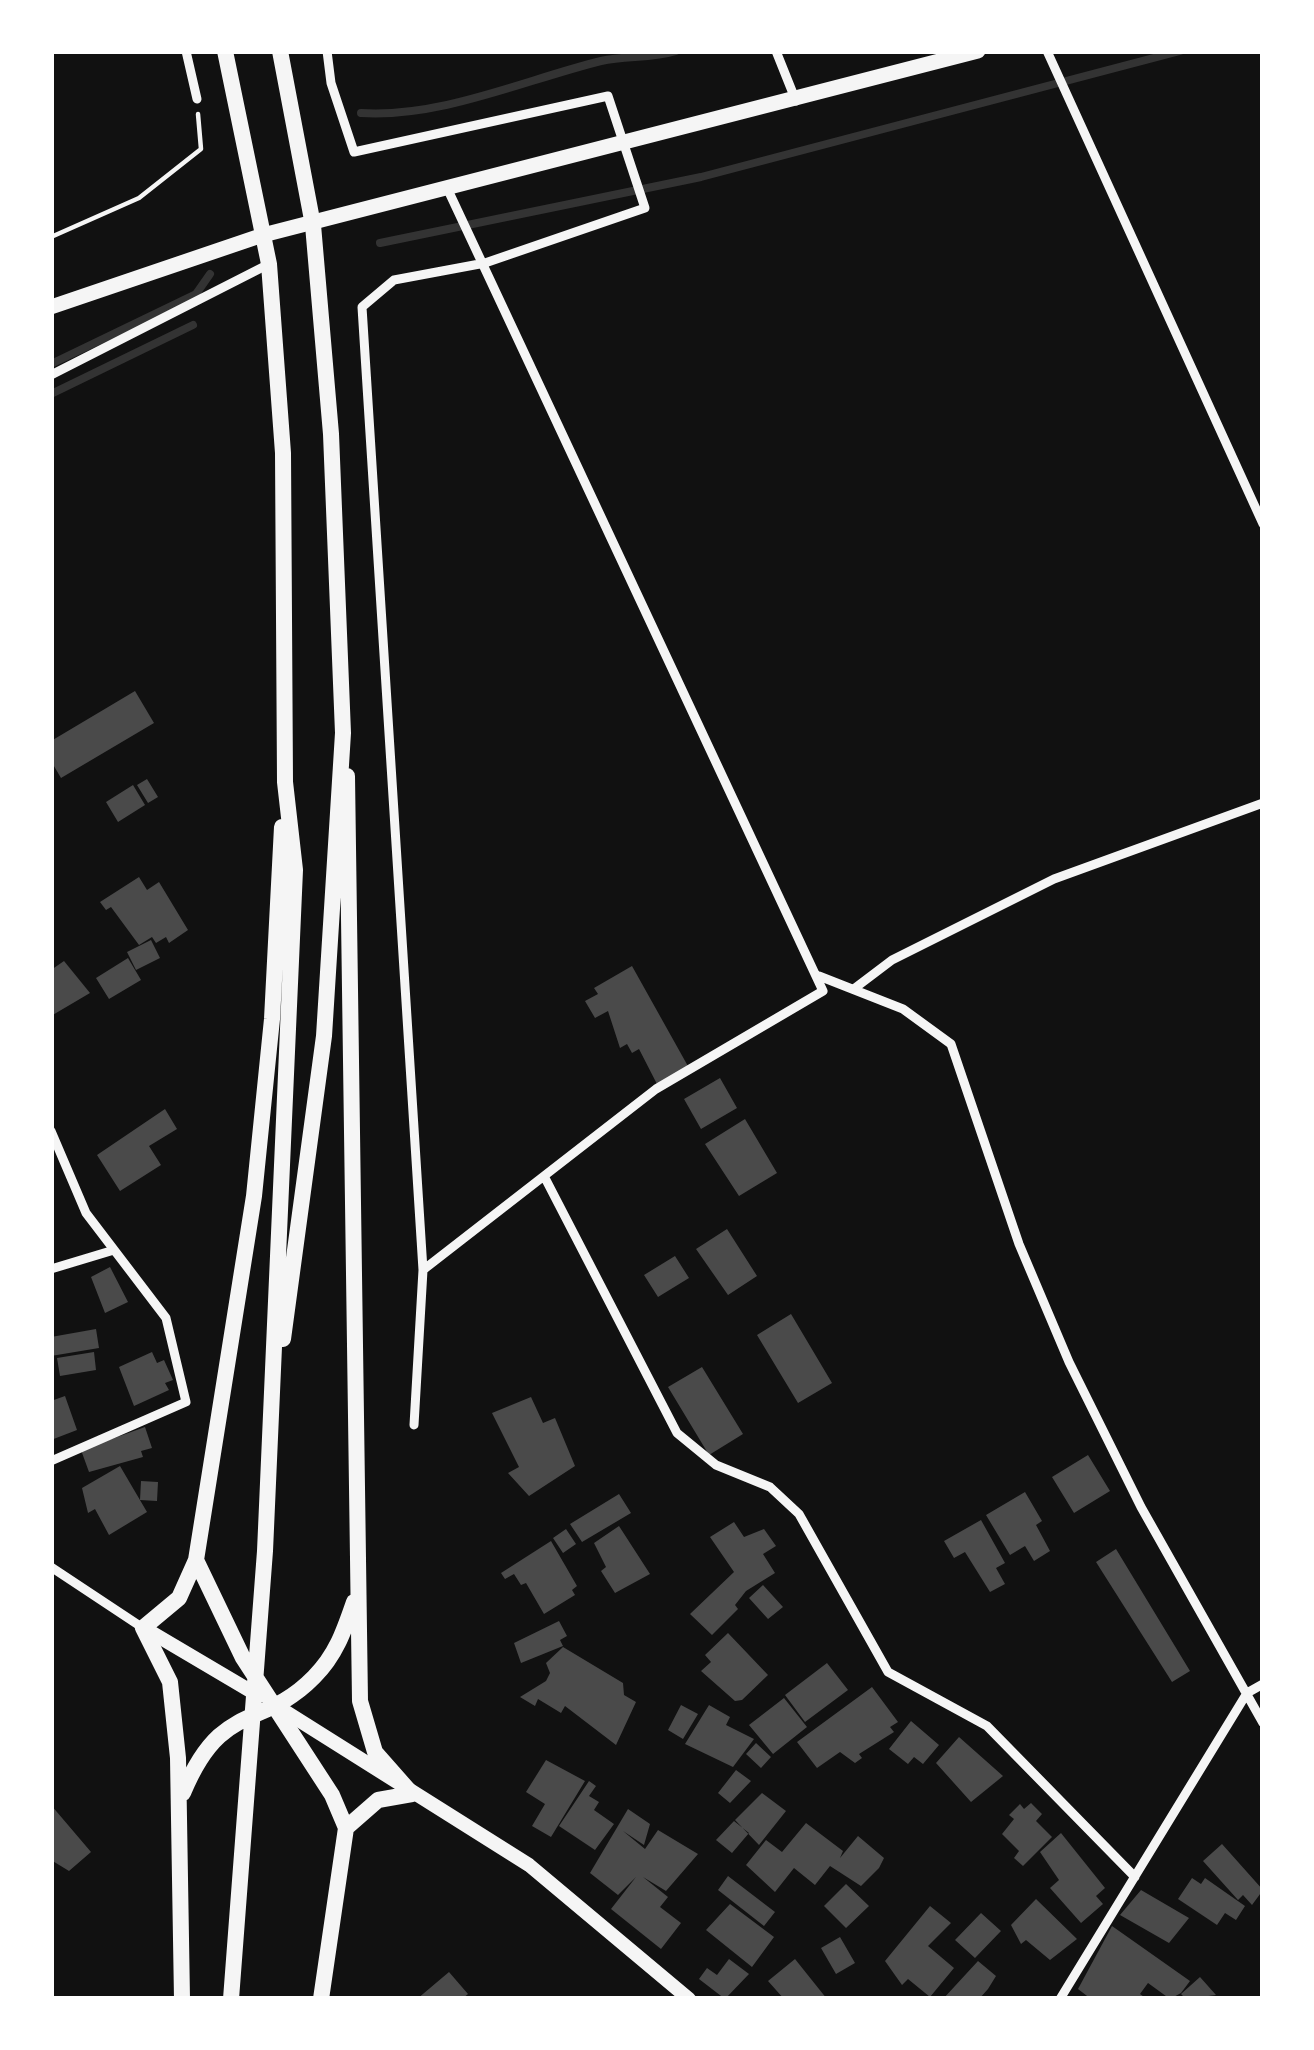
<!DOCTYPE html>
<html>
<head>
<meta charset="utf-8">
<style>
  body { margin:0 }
  #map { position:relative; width:1314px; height:2050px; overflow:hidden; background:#111; font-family:"IBM Plex Serif",serif }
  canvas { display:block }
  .frame { position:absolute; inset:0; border:54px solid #fff; pointer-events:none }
</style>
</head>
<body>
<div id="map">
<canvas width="1314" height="2050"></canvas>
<div class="frame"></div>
</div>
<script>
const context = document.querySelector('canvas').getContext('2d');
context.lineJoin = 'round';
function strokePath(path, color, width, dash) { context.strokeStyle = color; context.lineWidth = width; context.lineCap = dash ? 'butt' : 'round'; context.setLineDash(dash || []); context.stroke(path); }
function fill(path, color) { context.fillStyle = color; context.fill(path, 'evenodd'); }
strokePath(new Path2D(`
  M361,113C441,118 524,80 601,61C626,55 651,59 676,51
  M380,243L701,177L1180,51
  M51,364L196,294L210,274
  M51,394L193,325`), '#333', 8);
fill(new Path2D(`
  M135,691L154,723L61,778L51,761V741Z
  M147,779L158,797L148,803L137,785Z
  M133,785L145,805L118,822L106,802Z
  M139,877L147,890L159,882L188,930L169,943L166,937L156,943L152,937L139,945L111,907L106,910L100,902Z
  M151,940L160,958L136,970L127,952Z
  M128,958L141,980L109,999L96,978Z
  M64,961L90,993L51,1016V970Z
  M632,966L689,1068L658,1086L639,1049L632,1053L627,1044L620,1048L608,1011L595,1018L585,1001L598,994L594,988Z
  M720,1078L737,1108L701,1129L684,1099Z
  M165,1109L177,1129L149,1146L161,1165L120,1191L97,1155Z
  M745,1119L777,1173L739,1196L705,1144Z
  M727,1229L757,1276L728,1295L696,1249Z
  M675,1256L689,1278L658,1297L644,1275Z
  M110,1267L128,1302L105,1313L91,1277Z
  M791,1314L832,1383L798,1403L757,1335Z
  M96,1329L99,1348L51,1356V1337Z
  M94,1352L96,1370L60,1376L57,1358Z
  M152,1352L157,1363L164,1360L173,1380L165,1383L169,1390L134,1406L119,1367Z
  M702,1367L743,1434L709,1455L668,1387Z
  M65,1396L77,1430L51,1440V1401Z
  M531,1397L543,1423L555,1418L575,1466L529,1496L508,1473L519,1467L492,1413Z
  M145,1427L152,1448L141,1451L143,1457L89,1472L81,1450Z
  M1088,1455L1110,1491L1074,1513L1052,1477Z
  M120,1466L147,1512L109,1535L95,1509L88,1513L82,1488Z
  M141,1481L158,1482L157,1501L140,1500Z
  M1025,1492L1042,1521L1036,1525L1050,1551L1034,1561L1025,1546L1010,1555L986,1515Z
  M619,1494L631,1513L582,1542L570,1524Z
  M981,1520L1005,1563L996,1568L1005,1584L990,1592L965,1552L954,1558L944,1541Z
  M734,1522L744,1537L764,1529L776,1546L763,1554L775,1573L746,1591L735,1605L738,1609L712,1635L690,1614L734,1572L710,1537Z
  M619,1526L650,1574L615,1593L601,1571L606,1567L594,1543Z
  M566,1529L576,1544L563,1553L553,1538Z
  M551,1541L577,1586L572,1590L575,1595L544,1614L526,1583L521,1585L514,1574L505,1579L501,1573Z
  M1116,1549L1190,1671L1172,1682L1096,1562Z
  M763,1585L783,1607L768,1619L749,1598Z
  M559,1621L567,1636L560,1640L563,1646L521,1663L514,1643Z
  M728,1633L768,1675L742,1700L735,1701L701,1671L711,1662L705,1655Z
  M563,1647L623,1683L624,1695L636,1702L616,1745L565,1706L561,1713L538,1699L535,1706L520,1697L546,1681L550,1673L546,1663Z
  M827,1663L848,1690L805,1722L785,1695Z
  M872,1687L898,1722L890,1727L894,1732L859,1754L862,1758L855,1763L840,1752L817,1768L797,1742Z
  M784,1698L807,1727L773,1754L749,1725Z
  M681,1705L698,1714L683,1739L668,1730Z
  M709,1705L730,1717L726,1725L754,1739L733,1767L685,1744Z
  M911,1721L939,1745L923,1764L914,1757L908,1764L889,1749Z
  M959,1737L1003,1776L971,1802L936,1763Z
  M756,1743L771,1757L761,1768L746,1754Z
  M546,1760L585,1781L551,1837L532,1826L545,1804L526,1792Z
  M736,1770L751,1781L730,1803L718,1793Z
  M589,1781L596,1786L589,1796L599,1802L594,1810L614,1824L595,1850L559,1826Z
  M762,1793L786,1811L759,1845L735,1820Z
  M1031,1803L1042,1814L1036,1821L1052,1837L1023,1866L1014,1858L1019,1851L1002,1834L1014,1819L1009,1815L1020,1804L1024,1809Z
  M51,1805L91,1852L69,1871L51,1860Z
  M628,1809L650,1824L644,1845L623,1831L645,1849L658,1830L698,1854L666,1891L643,1877L668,1897L660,1907L681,1923L661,1949L611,1909L636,1877L618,1895L590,1873Z
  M734,1821L749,1833L732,1853L716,1840Z
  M806,1823L843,1851L840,1858L858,1836L884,1858L879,1868L861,1886L830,1866L815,1885L794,1868L775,1892L746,1865L766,1840L782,1852Z
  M1061,1833L1105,1888L1096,1896L1103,1904L1081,1923L1050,1888L1059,1880L1040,1852Z
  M1222,1844L1263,1890L1252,1905L1243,1895L1238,1900L1203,1861Z
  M728,1876L775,1912L764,1926L718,1890Z
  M1192,1878L1201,1884L1205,1878L1245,1906L1236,1920L1225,1913L1217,1925L1178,1899Z
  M846,1884L869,1906L846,1928L824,1906Z
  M1141,1890L1189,1918L1169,1943L1120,1915Z
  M1036,1899L1077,1939L1050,1960L1026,1940L1021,1944L1011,1925Z
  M730,1904L774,1937L752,1967L706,1930Z
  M930,1906L951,1923L928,1946L954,1968L930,1997L908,1979L902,1985L885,1961Z
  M981,1913L1001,1931L975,1958L955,1940Z
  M1112,1926L1190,1981L1181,1993L1170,1999L1148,1983L1140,1994L1147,1999H1091L1078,1989Z
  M840,1937L855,1963L836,1974L821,1948Z
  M729,1959L749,1974L725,1999L699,1979L707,1968L717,1975Z
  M795,1959L827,1999H784L768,1981Z
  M978,1961L996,1976L988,1989L979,1999H943Z
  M449,1972L468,1994L462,1999H417Z
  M1200,1977L1216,1995L1186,1999L1181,1994Z`), '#4a4a4a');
strokePath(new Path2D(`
  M51,237L139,198L201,149L198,114`), '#f5f5f5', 4.5);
strokePath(new Path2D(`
  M186,51L197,99
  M327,51L331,83L354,152L608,96L645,208L485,263L394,280L362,307L423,1270L414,1425
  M776,51L796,101
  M1047,51L1263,524
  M51,375L269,264
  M819,976L903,1009L951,1044L1019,1244L1069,1362L1141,1507L1263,1723
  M855,988L892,960L1054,879L1263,803
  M51,1131L86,1213L166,1318L186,1402L51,1461
  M544,1176L677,1433L716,1465L770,1487L799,1514L888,1672L987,1726L1135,1877
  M51,1269L114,1250
  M423,1270L656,1089L823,991L448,190
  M51,1567L143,1628
  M1060,1999L1247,1693L1263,1684`), '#f5f5f5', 9);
strokePath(new Path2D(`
  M144,1628L259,1696
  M278,1707L529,1865L689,1999`), '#f5f5f5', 14);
strokePath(new Path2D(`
  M51,307L263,235L978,51`), '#f5f5f5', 15);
strokePath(new Path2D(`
  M225,51L269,264L283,453L285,782L295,870L265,1551L231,1999
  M280,51L313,225L331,434L343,733L324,1036L283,1339
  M347,776L360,1701L375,1752L412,1794
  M196,1560L243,1658L332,1795L346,1828
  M183,1793C222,1699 261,1731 314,1677C336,1655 344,1631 354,1602
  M182,1999L178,1758L170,1682L143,1628L179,1598L196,1560L254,1196L272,1019L282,827
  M321,1999L346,1828L378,1800L412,1794`), '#f5f5f5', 16);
</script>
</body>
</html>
